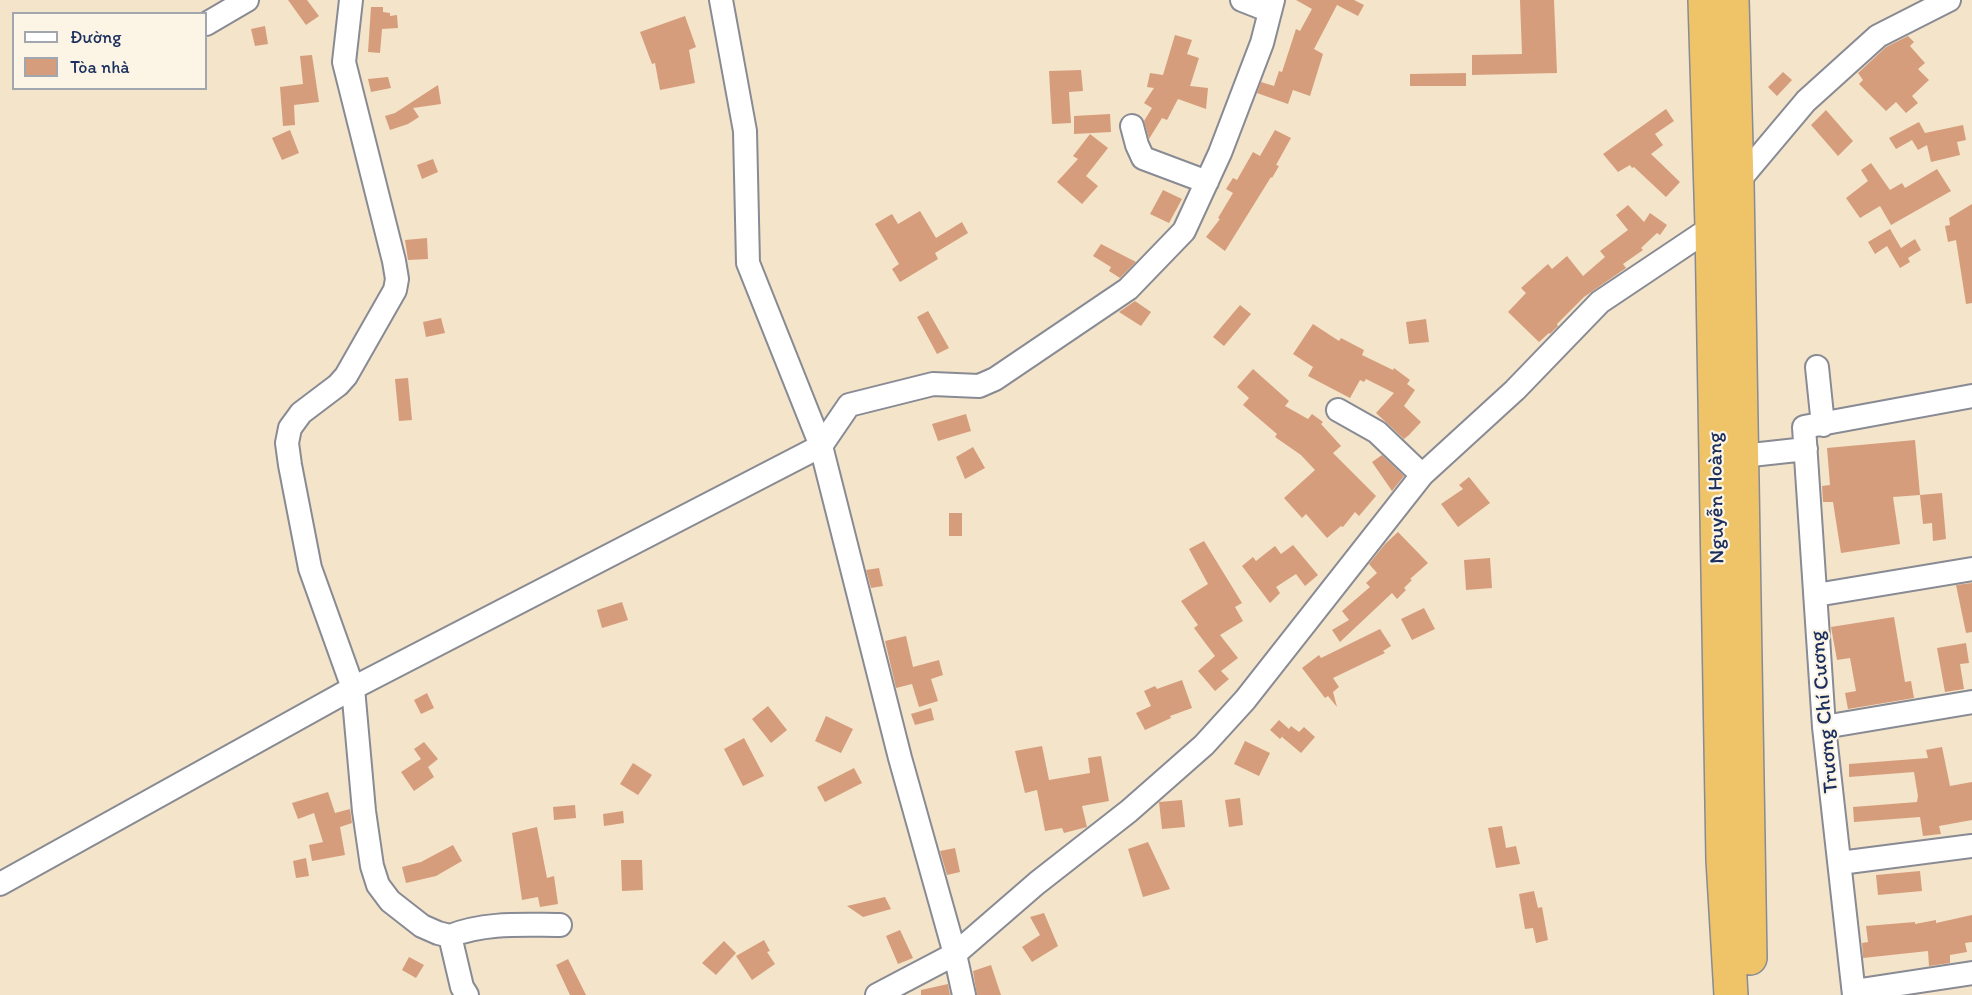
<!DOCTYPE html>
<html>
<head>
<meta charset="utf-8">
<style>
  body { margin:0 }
  #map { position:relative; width:1972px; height:995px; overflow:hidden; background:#f4e4c9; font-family:Itim,sans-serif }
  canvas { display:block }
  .legend { position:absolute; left:12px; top:12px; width:195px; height:78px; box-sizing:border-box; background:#fcf5e5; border:2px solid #a2a6af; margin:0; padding:8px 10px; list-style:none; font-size:18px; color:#1b2f5e }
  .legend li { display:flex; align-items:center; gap:12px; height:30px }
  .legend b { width:30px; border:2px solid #a2a6af }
</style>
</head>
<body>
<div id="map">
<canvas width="1972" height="995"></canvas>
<ul class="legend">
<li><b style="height:8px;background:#fff"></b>Đường</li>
<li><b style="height:16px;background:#d59d7c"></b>Tòa nhà</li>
</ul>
</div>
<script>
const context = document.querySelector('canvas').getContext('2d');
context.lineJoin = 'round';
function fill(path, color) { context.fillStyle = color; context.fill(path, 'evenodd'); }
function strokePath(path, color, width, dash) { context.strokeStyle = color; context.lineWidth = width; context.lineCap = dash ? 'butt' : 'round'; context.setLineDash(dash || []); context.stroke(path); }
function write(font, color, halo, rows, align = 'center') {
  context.font = font + ' Itim,sans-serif'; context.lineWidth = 4.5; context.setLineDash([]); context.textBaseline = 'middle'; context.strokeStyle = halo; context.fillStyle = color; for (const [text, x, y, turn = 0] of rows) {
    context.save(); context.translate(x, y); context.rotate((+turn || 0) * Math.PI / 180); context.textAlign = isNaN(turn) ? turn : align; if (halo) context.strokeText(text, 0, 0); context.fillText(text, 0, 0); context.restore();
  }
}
fill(new Path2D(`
  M288,0H307L319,16L306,25Z
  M1296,0H1354L1364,5L1358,16L1337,5L1314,49L1323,54L1310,96L1293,90L1288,104L1257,93L1261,82L1274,86L1279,71L1282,72L1296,29L1300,31L1312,9Z
  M1520,0H1554L1557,73L1472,75V55L1522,54Z
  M371,7H383V12L390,13V16L397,15L398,28L382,29L380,53L368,52Z
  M685,16L696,47L689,50L695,83L660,90L655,63L652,64L640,32Z
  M265,26L268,44L255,46L251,29Z
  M1175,35L1192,40L1187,54L1199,58L1190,86L1208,88L1206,109L1178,99L1167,120L1162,118L1149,139L1144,121L1152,108L1144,103L1154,88L1147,87L1150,73L1163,75Z
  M1908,36L1914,42L1910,46L1925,63L1918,69L1929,80L1912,96L1918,103L1906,113L1896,102L1886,111L1859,84L1863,80L1858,73L1886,47Z
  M312,55L319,102L294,105L295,125L283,126L280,87L303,84L300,56Z
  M1081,70L1083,91L1069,92L1071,123L1052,124L1049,71Z
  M1783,72L1792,80L1777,96L1768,87Z
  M1466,73V86H1410V74Z
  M388,77L391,88L371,92L368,79Z
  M438,85L441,104L413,108L419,117L408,124L390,130L385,116L395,113Z
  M1666,109L1674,121L1655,134L1663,145L1651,154L1680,182L1666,197L1634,167L1632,168L1630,165L1618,172L1603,154Z
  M1826,110L1853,141L1838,156L1811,125Z
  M1110,114L1111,132L1074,134V116Z
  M1919,122L1925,133L1963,125L1966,140L1957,142L1960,155L1931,162L1927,145L1918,150L1912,140L1896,149L1889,138Z
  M290,130L299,153L282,160L272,138Z
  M1275,130L1291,138L1276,165L1279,166L1272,178L1271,177L1225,251L1206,237L1220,219L1218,218L1233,193L1226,189L1233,178L1237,180L1253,152L1260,156Z
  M1090,134L1108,148L1086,176L1098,186L1082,204L1057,182L1078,159L1073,156Z
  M433,159L438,172L422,179L417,165Z
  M1871,163L1890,190L1902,183L1905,188L1937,169L1951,191L1891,225L1880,206L1860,218L1846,198L1868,181L1861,170Z
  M1163,190L1182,199L1169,223L1150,214Z
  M1972,204V303L1966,304L1956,240L1948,242L1945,226L1950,225L1949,218Z
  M1628,205L1644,222L1650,213L1667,225L1660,235L1657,233L1641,248L1643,250L1623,264L1626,268L1584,297L1557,324L1558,326L1550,334L1549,333L1539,342L1508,312L1526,293L1521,288L1548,264L1552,269L1567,256L1583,276L1605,257L1600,251L1628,230L1616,215Z
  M920,211L936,238L962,222L968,233L935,253L938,259L900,282L892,269L899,264L875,224L892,214L898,224Z
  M1890,229L1901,248L1915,239L1921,250L1908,258L1910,262L1900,268L1887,246L1875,254L1868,242Z
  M427,238L428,259L408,260L405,240Z
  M1101,244L1136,262L1120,278L1109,271L1111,267L1093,256Z
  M1135,301L1151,312L1141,326L1119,312Z
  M1240,305L1251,314L1224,346L1213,337Z
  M928,311L949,348L937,354L917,317Z
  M441,318L445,333L426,337L423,322Z
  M1426,319L1429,342L1409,344L1406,322Z
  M1313,324L1339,341L1341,338L1364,350L1362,355L1393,370L1394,368L1410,380L1407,384L1415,390L1404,406L1421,422L1409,435L1404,439L1376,413L1394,393L1366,379L1364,382L1360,380L1350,398L1308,376L1313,367L1293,354Z
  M1253,369L1289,401L1285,406L1308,419L1312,414L1323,422L1321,424L1341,446L1333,453L1376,496L1359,516L1355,512L1343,527L1341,526L1327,538L1306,514L1302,518L1284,498L1315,470L1301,455L1275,437L1277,434L1243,405L1249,398L1237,387Z
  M408,378L412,420L399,421L395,379Z
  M966,414L971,431L938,441L932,424Z
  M1915,440L1920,495L1893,497L1900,544L1841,553L1833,502H1823L1822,486L1830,485L1827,448Z
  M973,447L985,468L965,479L956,457Z
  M1382,455L1404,476L1392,491L1372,462Z
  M1469,477L1490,503L1458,527L1441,504L1463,489L1459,485Z
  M1942,493L1946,539L1933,541L1932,523L1923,524L1920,495Z
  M949,513H962V536H949Z
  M1398,532L1428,563L1410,579L1412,580L1404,588L1406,590L1397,599L1392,593L1340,642L1332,630L1349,620L1342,611L1370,587L1366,583L1377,573L1369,564L1385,544Z
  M1204,541L1242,603L1235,607L1243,621L1220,635L1238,658L1221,671L1229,679L1215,691L1198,671L1215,656L1194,628L1198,625L1181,601L1208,584L1189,549Z
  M1293,545L1318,575L1305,586L1296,574L1276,587L1280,593L1270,603L1242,566L1253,557L1256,561L1275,546L1281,554Z
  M1490,558L1492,588L1466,590L1464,560Z
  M879,568L883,586L871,588L866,570Z
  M1972,583V632L1966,633L1956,585Z
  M622,602L628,620L602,628L597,610Z
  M1424,608L1435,629L1412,640L1401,619Z
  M1894,617L1905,682L1911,681L1914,698L1848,709L1845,693L1856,691L1850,658L1837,660L1831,627Z
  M1380,629L1391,646L1383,651L1385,653L1333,678L1339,687L1333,692L1337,707L1328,696L1325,698L1302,668L1319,655L1321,658Z
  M906,636L913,667L939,660L943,675L931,679L938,701L919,707L912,684L896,688L885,641Z
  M1966,643L1969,663L1960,664L1964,689L1945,692L1937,648Z
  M1182,680L1192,708L1170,716L1171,718L1145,730L1136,713L1151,706L1144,691L1155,686L1157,689Z
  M427,693L434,708L421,714L414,700Z
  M768,706L787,730L771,743L752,719Z
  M931,708L934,720L915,725L911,714Z
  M826,716L853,729L841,753L815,741Z
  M1279,720L1289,729L1291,726L1299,732L1304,727L1315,737L1301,753L1282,737L1287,731L1280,739L1270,730Z
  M744,738L764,776L743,786L724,749Z
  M1245,741L1270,753L1259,776L1234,764Z
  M424,742L438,759L428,767L434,777L414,791L401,772L421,759L414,749Z
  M1042,746L1049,780L1090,773L1088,758L1101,756L1109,801L1082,806L1087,827L1064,833L1062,828L1045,831L1037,790L1025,793L1015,751Z
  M1942,747L1950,786L1972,782V820L1939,826L1941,834L1923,836L1920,817L1854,822L1853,807L1917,802L1918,796L1914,772L1849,777V764L1928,758L1926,750Z
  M633,763L652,775L638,795L620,784Z
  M854,768L862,783L825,802L817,787Z
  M328,792L335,813L350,809L352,823L340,827L345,855L312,861L309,845L323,842L314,813L298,819L292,803Z
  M1240,798L1243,825L1229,827L1225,800Z
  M1182,800L1185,827L1162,829L1159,802Z
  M575,805L576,818L554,820L553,807Z
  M623,811L624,823L604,826L603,814Z
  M1502,826L1506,848L1516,846L1520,864L1496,868L1488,828Z
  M537,827L547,878L554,876L558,904L540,907L538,897L522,900L512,833Z
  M1148,842L1170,889L1143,897L1128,849Z
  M453,845L462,861L436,876L406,883L402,867L421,862Z
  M955,848L960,872L947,875L940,851Z
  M306,858L309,876L296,878L293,861Z
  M621,860H642L643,890L622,891Z
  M1920,871L1922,891L1878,895L1876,875Z
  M1534,891L1538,908L1542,907L1548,940L1536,943L1533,928L1525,929L1519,894Z
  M885,897L891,909L863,917L847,906Z
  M1044,913L1058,946L1032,962L1022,947L1040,935L1030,917Z
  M1972,915V942L1965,943L1967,952L1950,955V963L1929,966L1928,951L1863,958L1862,943L1868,942L1866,926L1915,922V924L1936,920V923Z
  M900,930L913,958L898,964L886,936Z
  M764,940L770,951L767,952L775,964L752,980L736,956Z
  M724,941L736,953L716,975L702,963Z
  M409,957L424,965L416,978L402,970Z
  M568,959L586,995H570L556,965Z
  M991,965L1001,995H977L973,971Z
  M948,984L950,995H921V990Z`), '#d59d7c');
const minor = new Path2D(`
  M351,0L344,62L394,261L397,279L395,290L346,376L338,385L301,413L290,428L287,443L290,465L310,568L353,688L364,811L372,866L378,885L390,901L422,926L438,933L450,936L462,987L467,995
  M721,0L745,131L748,263L821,446L900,758L955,954L964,995
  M1242,0L1270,11
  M206,24L247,0
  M1132,126L1137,145L1143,158L1207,182
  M1737,183L1806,101L1878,36L1949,0
  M1817,367L1823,425
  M1338,410L1377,432L1422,475
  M1742,456L1806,449
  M1816,595L1972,569
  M1824,727L1972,702
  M1840,863L1972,846
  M0,884L353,688L821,446L849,405L933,384L979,386L995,379L1128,289L1184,231L1220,153L1262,43L1273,0
  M450,936C486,922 523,925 560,925
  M1854,991L1972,973
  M877,995L955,954L1037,883L1129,811L1204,745L1245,700L1422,475L1515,390L1600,302L1712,227
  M1854,995L1824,727L1804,427L1972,396`);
const highway = new Path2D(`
  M1705,0L1712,227L1723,860L1731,995
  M1732,0L1737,183L1750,958`);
strokePath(minor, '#888a94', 26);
strokePath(highway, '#888a94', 36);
strokePath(minor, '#fff', 22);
strokePath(highway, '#efc469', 33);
write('21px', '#1b2f5e', '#fcf5e5', [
  ["Nguyễn Hoàng",1717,498,-91],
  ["Trương Chí Cương",1825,712,-95]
]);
</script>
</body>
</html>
